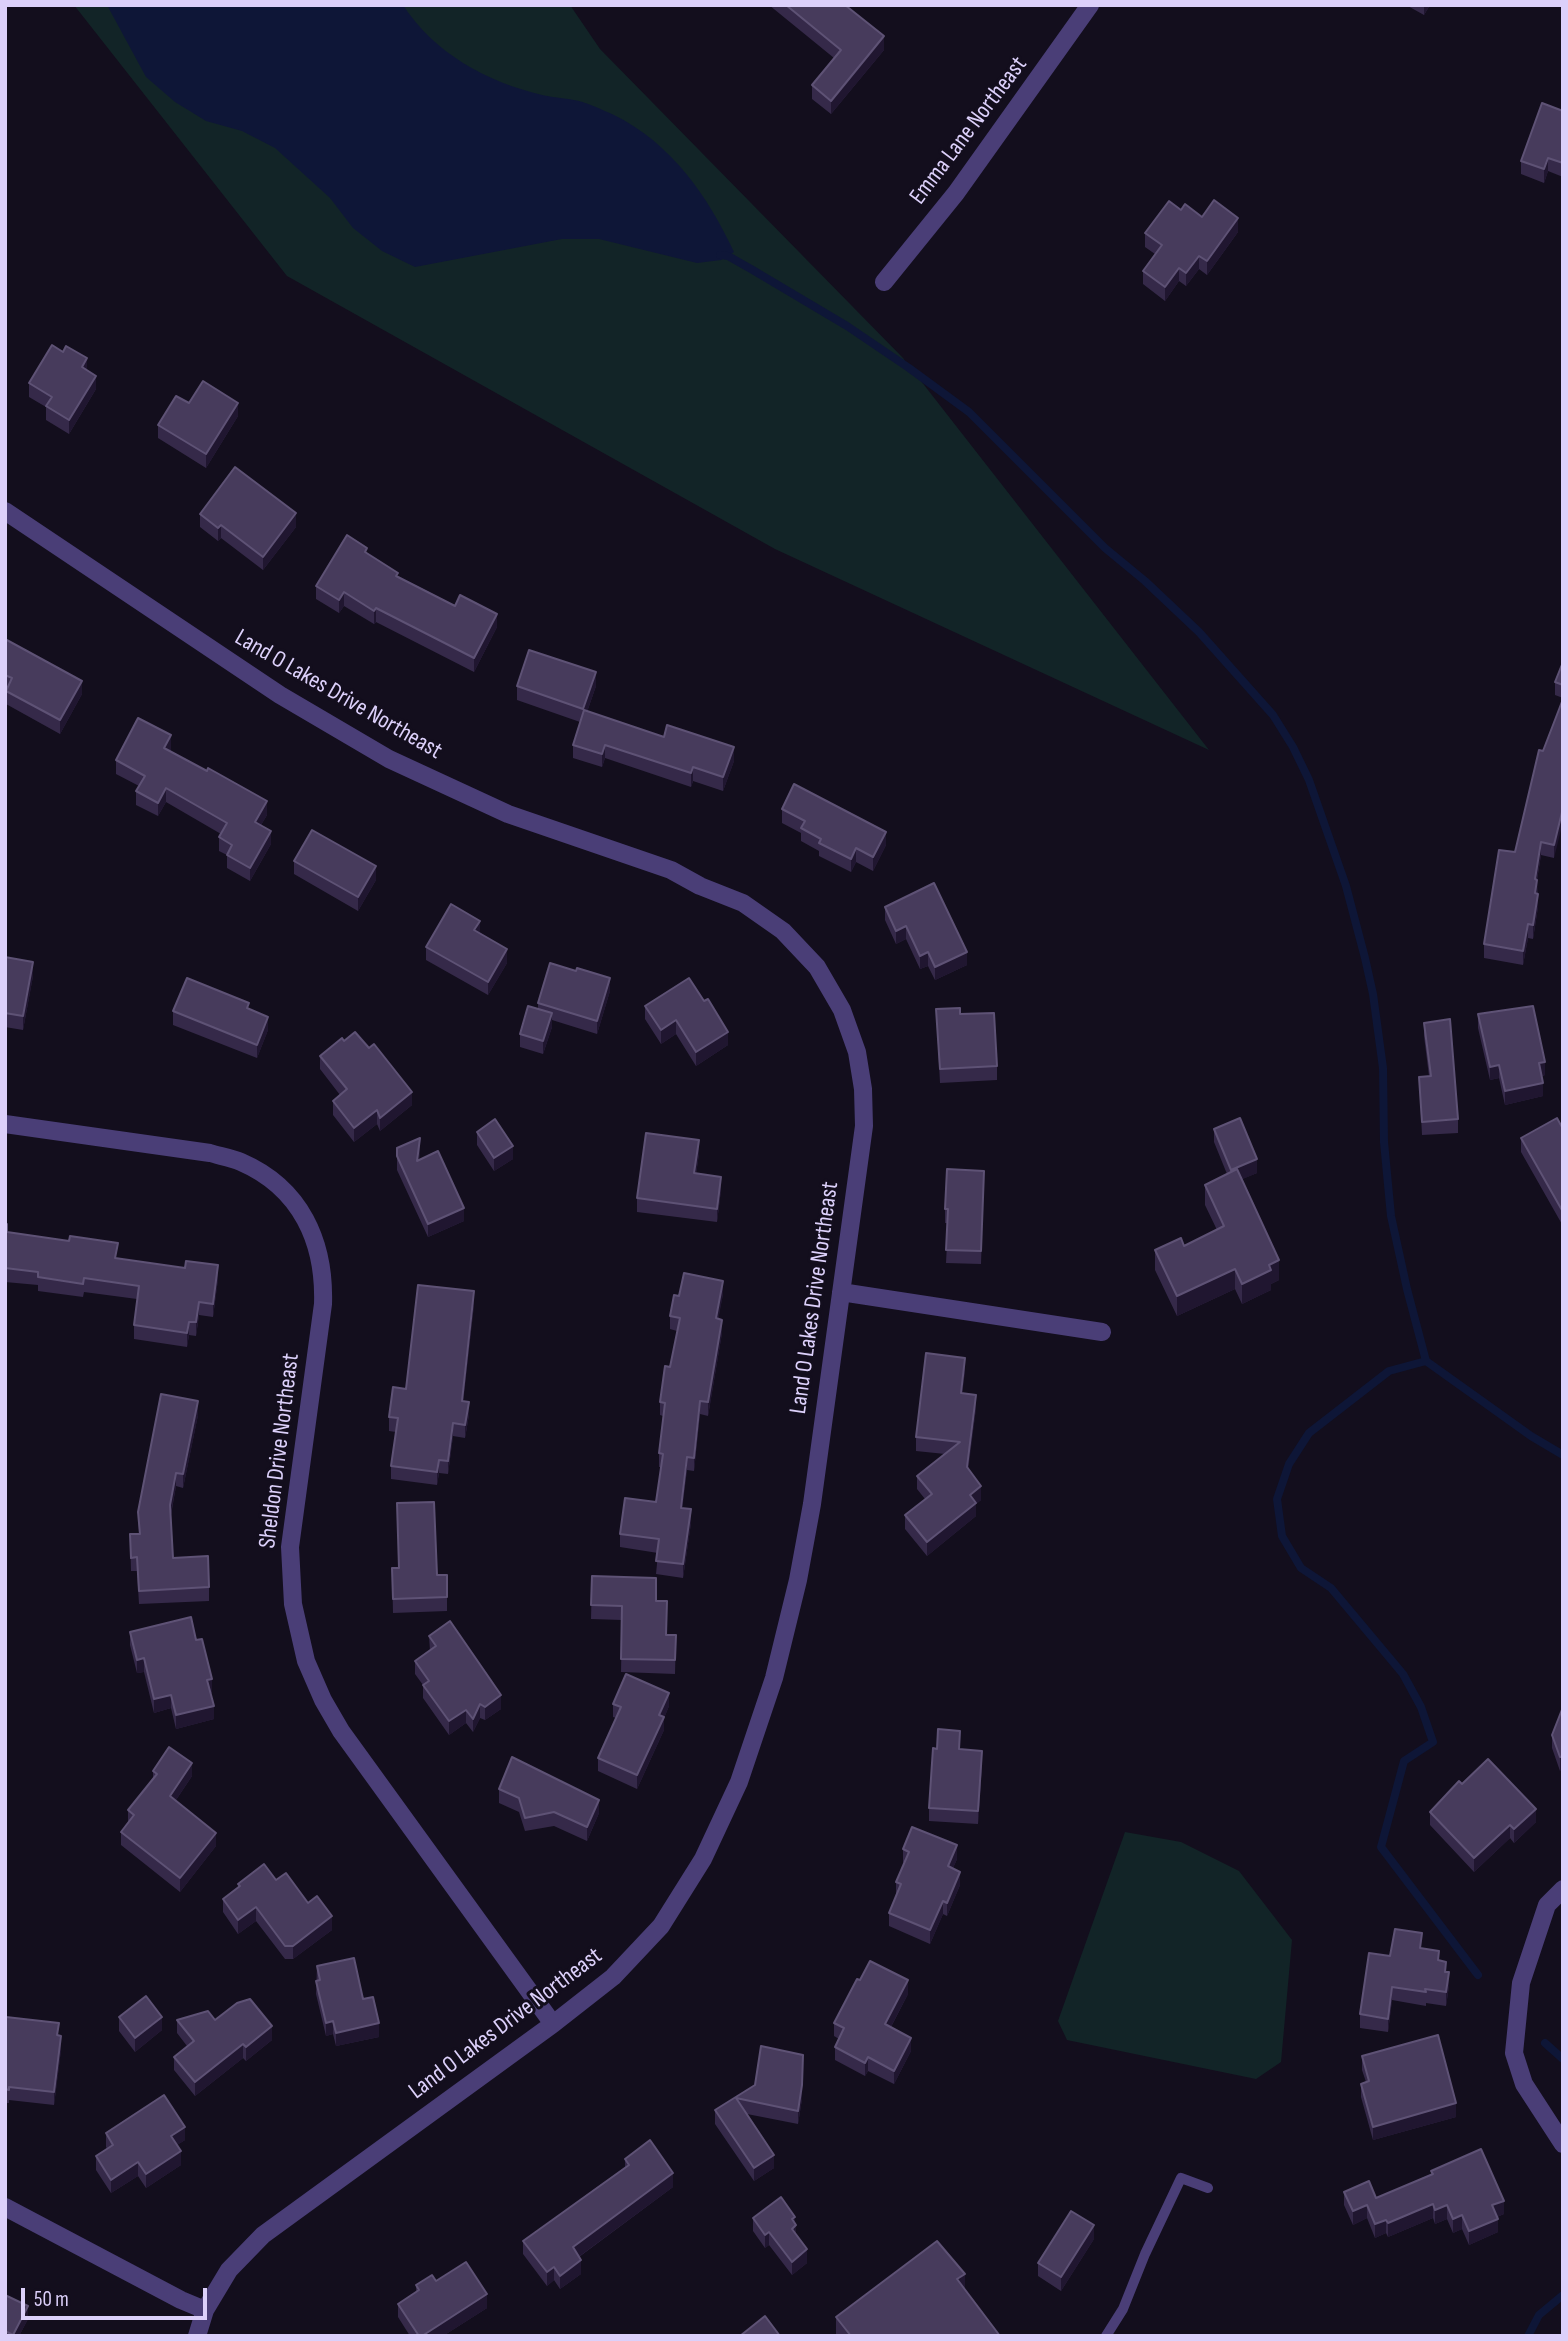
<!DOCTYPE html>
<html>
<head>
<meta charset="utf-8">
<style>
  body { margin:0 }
  #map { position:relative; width:1568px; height:2341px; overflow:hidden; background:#130e1d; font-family:"Sofia Sans Condensed",sans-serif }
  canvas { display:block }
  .frame { position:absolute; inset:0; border:7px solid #dcd0fa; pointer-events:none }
  .scale { position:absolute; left:21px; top:2288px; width:186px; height:32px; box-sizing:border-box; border:4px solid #dcd0fa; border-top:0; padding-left:9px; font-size:21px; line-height:24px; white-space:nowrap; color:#dcd0fa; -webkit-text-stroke:5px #130e1d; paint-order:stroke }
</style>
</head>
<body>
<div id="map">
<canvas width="1568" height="2341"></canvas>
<div class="frame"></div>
<div class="scale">50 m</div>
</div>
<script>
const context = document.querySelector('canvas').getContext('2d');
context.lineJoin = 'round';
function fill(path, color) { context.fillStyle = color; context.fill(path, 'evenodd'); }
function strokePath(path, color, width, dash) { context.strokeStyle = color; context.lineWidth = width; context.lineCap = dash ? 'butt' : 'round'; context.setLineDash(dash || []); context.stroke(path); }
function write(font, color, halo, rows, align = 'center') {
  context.font = font + ' "Sofia Sans Condensed",sans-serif'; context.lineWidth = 6; context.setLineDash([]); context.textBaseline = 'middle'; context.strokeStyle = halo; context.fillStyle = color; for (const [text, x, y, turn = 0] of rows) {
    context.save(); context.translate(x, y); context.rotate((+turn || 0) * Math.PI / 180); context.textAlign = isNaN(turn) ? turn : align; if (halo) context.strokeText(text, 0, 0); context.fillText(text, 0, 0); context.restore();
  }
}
fill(new Path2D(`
  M74,5H570L600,49L903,358L1209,750L775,549L287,276Z
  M1125,1832L1181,1842L1239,1871L1292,1940L1281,2062L1256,2079L1067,2040L1058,2021Z`), '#122427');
fill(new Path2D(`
  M107,5H403C434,53 487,82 542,95C554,98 567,98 579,101C590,104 603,110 614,115C671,143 708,196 734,252L721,260L697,263L599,239H562L415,267L382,251L353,228L330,198L275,148L242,131L206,121L175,102L146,77Z`), '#0e1637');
strokePath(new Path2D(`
  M720,255L728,256L751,269L847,326L909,368L969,412L1105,548L1145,581L1199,632L1273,715L1293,747L1309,780L1346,886L1365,958L1373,994L1383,1068L1384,1142L1391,1216L1407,1289L1426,1361L1531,1436L1563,1455
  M1426,1361L1389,1371L1309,1433L1289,1464L1277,1499L1282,1536L1301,1568L1331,1588L1403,1674L1421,1707L1433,1742L1404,1761L1381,1847L1478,1975
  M1545,2043L1563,2059
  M1528,2336L1539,2315L1563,2295`), '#0e1637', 8);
strokePath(new Path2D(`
  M1106,2336L1123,2309L1145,2254L1181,2178L1208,2188`), '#4a3e77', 10);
strokePath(new Path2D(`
  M884,282L956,193L1090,5
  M5,511L280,695L389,759L508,814L671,870L700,886L743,903L783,931L817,967L842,1010L857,1052L863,1089L864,1126L812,1504L798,1580L774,1678L739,1782L703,1859L661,1926L613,1977L553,2024L263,2235L229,2270L205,2310L197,2336
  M5,1124L210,1153C220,1156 232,1158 241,1162C301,1188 325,1242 323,1304L290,1547L293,1604L306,1661L323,1700L341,1731L553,2024
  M841,1292L1102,1332
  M1563,1889L1547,1905L1521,1983L1514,2053L1524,2084L1563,2144
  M5,2207L181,2300L205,2310`), '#4a3e77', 18);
fill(new Path2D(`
  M769,5H845L884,50L831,114L812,99V85L834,58Z
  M1406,5H1430L1424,15Z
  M1563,111V177L1548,171L1544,183L1521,174V161Z
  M1181,210L1238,232L1207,275L1199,269L1186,286L1179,281L1165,301L1143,284V271L1155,254L1145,247V233Z
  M87,370L96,389L69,434L46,420V407L29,397V383Z
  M189,403L238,416L206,468L158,438V425Z
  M200,514L296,527L263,570L221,538L218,541L200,527Z
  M367,554L398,576L497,627L474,672L376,622L374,624L344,606L339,613L316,599V586Z
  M5,639L82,694L60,734L6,704Z
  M1563,662V698L1555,695V682Z
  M517,686H596L587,712L734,761L723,791L693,781L691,787L605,758L602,767L573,758V745L580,722L517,700Z
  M1563,699L1554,858L1541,855L1537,880L1538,907L1533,939L1528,938L1523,965L1484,958V944L1515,852L1543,751Z
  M171,749L170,751L267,815L261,825L271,844L250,881L227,868V855L219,851V837L221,834L166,802L158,816L136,805V791L139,786L116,774V760Z
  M782,809L886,845L873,871L856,862L851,872L819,856V851L801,841V833L782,823Z
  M294,861L376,880L358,911L294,874Z
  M885,907L967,965L935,980L928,966L920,969L906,939L896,944L885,920Z
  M480,934L507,963L488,995L426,960V947Z
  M5,957L33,976L23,1030L5,1027Z
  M610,991L597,1034L552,1020V1027L543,1054L520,1047V1034L538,1009V1003Z
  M645,1006L728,1045L696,1066L676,1034L661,1044L645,1019Z
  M249,1009L268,1030L257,1058L173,1025V1011Z
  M936,1009L960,1014L997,1066V1080L940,1083Z
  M1478,1014L1545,1075L1542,1076L1543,1096L1505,1105L1499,1078L1490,1080L1478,1028Z
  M1424,1023L1458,1119V1133L1422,1135L1419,1077L1429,1076L1424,1036Z
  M344,1041L369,1048L412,1105L380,1131L377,1124L354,1142L333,1115V1101L340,1095L320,1069V1056Z
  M1214,1129L1257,1173L1242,1179L1279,1280L1271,1284V1290L1242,1304L1235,1289L1177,1316L1155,1270V1250L1184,1246L1217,1230L1205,1205V1185L1227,1174L1214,1142Z
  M1563,1129V1226L1521,1152V1138Z
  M477,1132L513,1159L494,1171L477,1145Z
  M397,1148L420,1151L419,1160L464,1221L428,1237L397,1170Z
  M699,1154L696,1174L721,1190L717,1222L637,1212V1198Z
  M984,1171L981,1264L946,1263L948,1223H945V1209Z
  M5,1224L7,1232L117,1258L218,1279L213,1317L199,1315L196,1336L189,1335L187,1347L134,1339V1325L137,1299L84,1292L83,1297L38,1291V1285L5,1282Z
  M723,1294L718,1319L722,1333L708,1416L700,1414L694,1471L687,1470L682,1508L691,1523L683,1578L656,1574L658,1553L620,1547V1534L656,1502L661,1467H659V1453L663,1416L660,1415V1402L670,1367L677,1331L670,1329V1316L679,1296Z
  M474,1305L463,1401L469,1415L465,1438L453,1436L448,1474L439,1473L437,1485L391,1479V1466L396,1432L389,1431V1417L406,1389Z
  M965,1371L962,1393L976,1408L968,1469L981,1500L976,1504V1516L927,1556L905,1529V1515L925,1499L917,1489V1476L945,1454L916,1451V1437Z
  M198,1415L183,1488L176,1486L171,1515L173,1558L209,1587V1601L139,1604L137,1571H131L130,1534H139L138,1512Z
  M392,1568H399L437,1575H447V1611L393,1613Z
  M592,1576L666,1635H676L675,1674L621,1672L622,1620L591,1619Z
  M130,1632L196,1640L212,1693H211L214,1719L176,1729L171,1708L154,1713L144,1672L137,1673L130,1645Z
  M429,1636L501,1709L485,1720L480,1718L473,1732L466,1723L449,1735L423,1698V1685L415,1674V1661L430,1651Z
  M613,1704L669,1706L664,1718V1730L637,1789L598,1771V1758L616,1718L613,1717Z
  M1563,1707L1560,1771L1552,1748V1735Z
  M960,1749L982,1764L978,1824L929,1821V1808Z
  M153,1771L192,1776L176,1800L216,1846L180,1892L121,1845V1832L128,1823V1810L153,1779Z
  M1462,1784L1536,1822L1514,1843L1510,1838L1474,1872L1430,1825V1812Z
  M499,1789L599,1813L587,1841L554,1826L525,1831L519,1812L499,1803Z
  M903,1849L957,1859L953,1868L960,1885L947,1916L943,1914L930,1944L889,1926V1913L896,1896V1882L904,1863L903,1862Z
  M276,1880L308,1903L332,1930L293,1959H285L256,1921L238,1934L223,1912V1899L238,1888V1884Z
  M1422,1948L1439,1961L1446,1972L1449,1986L1446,2006L1426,2003V2006L1392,2000L1388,2032L1360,2028V2014L1390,1956Z
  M317,1966L363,1999L379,2037L336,2046L333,2034L326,2036L316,1994Z
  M908,1994L891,2027L911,2051L894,2084L868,2071L865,2076L835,2060V2047L839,2039L834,2036V2023Z
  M119,2017L162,2030L135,2052L119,2031Z
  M5,2020L59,2036L61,2050L54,2105L9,2100V2103H5Z
  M177,2020H215L272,2040L246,2061L243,2058L195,2096L174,2070V2057L187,2046L177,2033Z
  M1362,2056L1456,2117L1373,2140L1361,2097V2084L1366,2082L1362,2070Z
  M755,2085L802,2099L798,2124L747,2114L774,2168L754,2181L715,2124V2110Z
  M106,2133L185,2140L177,2145L181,2165L146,2188L138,2176L111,2193L96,2170V2156L107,2149L106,2147Z
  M625,2159L673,2187L579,2257L581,2274L560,2289L554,2280L547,2286L523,2254V2241L625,2167Z
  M1431,2171L1504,2214L1497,2217L1498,2232L1469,2245L1462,2229L1453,2233L1447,2219L1435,2224L1433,2218L1388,2237L1386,2233L1375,2238L1367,2218L1353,2225L1344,2205V2192L1376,2198L1431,2174Z
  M753,2218L795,2224L796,2235L807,2263L792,2275L769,2245L765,2248L753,2231Z
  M1094,2239L1061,2291L1038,2276V2263Z
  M436,2281L487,2308L443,2336H410L398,2317V2304L416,2292V2285Z
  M965,2289L1000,2336H836V2317Z
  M5,2295L28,2319L19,2336H5Z`), '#352949');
fill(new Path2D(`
  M1424,5H1430L1424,15Z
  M884,36V50L831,114V101Z
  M1548,158V171L1544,183V169Z
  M1238,218V232L1207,275V261Z
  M1199,256V269L1186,286V273Z
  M1179,268V281L1165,301V287Z
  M87,358V372L82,367Z
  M96,376V389L69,434V420Z
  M238,403V416L206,468V454Z
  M296,513V527L263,570V557Z
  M221,525V538L218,541V528Z
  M344,592V606L339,613V600Z
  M376,608V622L374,624V611Z
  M497,614V627L474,672V658Z
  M596,672V686L583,723V709Z
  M82,681V694L60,734V720Z
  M171,735V749L164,761V748Z
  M605,745V758L602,767V754Z
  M734,747V761L723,791V777Z
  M693,767V781L691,787V773Z
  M166,788V802L158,816V803Z
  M267,801V815L255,835V822Z
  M1563,808V822L1554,858V845Z
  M271,831V844L250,881V868Z
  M886,832V845L873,871V857Z
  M1541,842V855L1536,884L1537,880V893L1535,907V879Z
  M856,848V862L851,872V859Z
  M376,866V880L358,911V897Z
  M1538,894V907L1533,939V925Z
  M480,921V934L474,930Z
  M1528,924V938L1523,965V951Z
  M906,926V939L896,944V931Z
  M507,949V963L488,995V982Z
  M928,952V966L920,969V956Z
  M967,952V965L935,980V967Z
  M33,962V976L23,1030V1016Z
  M610,978V991L597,1034V1021Z
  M552,1013V1027L543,1054V1041Z
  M268,1017V1030L257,1058V1045Z
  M676,1020V1034L661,1044V1030Z
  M728,1032V1045L696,1066V1052Z
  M1545,1062V1075L1539,1077V1063Z
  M1499,1065V1078L1490,1080V1067Z
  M1543,1083V1096L1505,1105V1091Z
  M412,1092V1105L380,1131V1118Z
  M377,1110V1124L354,1142V1128Z
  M420,1138V1151L417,1174V1161Z
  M699,1140V1154L694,1187V1173Z
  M513,1146V1159L494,1171V1158Z
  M1257,1159V1173L1231,1184V1170Z
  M721,1177V1190L717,1222V1209Z
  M464,1208V1221L428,1237V1224Z
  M1279,1260V1280L1271,1284V1290L1242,1304V1284L1269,1265Z
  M218,1265V1279L213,1317V1304Z
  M1235,1269V1289L1177,1316V1296Z
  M723,1281V1294L716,1332V1318Z
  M474,1291V1305L462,1414V1401Z
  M199,1302V1315L196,1336V1322Z
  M722,1320V1333L708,1416V1402Z
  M189,1322V1335L187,1347V1333Z
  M965,1358V1371L961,1406V1393Z
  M976,1395V1408L967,1481V1467Z
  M198,1401V1415L183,1488V1474Z
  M700,1401V1414L694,1471V1458Z
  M469,1402V1415L465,1438V1425Z
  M453,1423V1436L448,1474V1461Z
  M687,1457V1470L681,1521V1508Z
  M439,1460V1473L437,1485V1472Z
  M176,1473V1486L170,1518V1505Z
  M981,1486V1500L976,1504V1516L927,1556V1542L970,1495Z
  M691,1509V1523L683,1578V1564Z
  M144,1658V1672L137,1673V1660Z
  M212,1679V1693L207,1694V1680Z
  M669,1693V1706L664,1718V1730L637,1789V1775L659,1715Z
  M171,1695V1708L154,1713V1699Z
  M501,1695V1709L485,1720V1707Z
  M480,1704V1718L473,1732V1719Z
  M214,1706V1719L176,1729V1715Z
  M466,1710V1723L449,1735V1721Z
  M982,1751V1764L978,1824V1811Z
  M1560,1757H1563V1770L1560,1771Z
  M192,1763V1776L170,1809V1796Z
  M599,1800V1813L587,1841V1827Z
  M1536,1809V1822L1514,1843V1829Z
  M1510,1825V1838L1474,1872V1858Z
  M216,1833V1846L180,1892V1878Z
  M957,1845V1859L948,1880V1866Z
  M960,1872V1885L947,1916V1903Z
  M943,1901V1914L930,1944V1930Z
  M256,1907V1921L238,1934V1920Z
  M332,1916V1930L293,1959V1946Z
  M1449,1972V1986L1446,2006V1992Z
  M908,1980V1994L885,2038V2024Z
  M1392,1987V2000L1388,2032V2019Z
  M162,2017V2030L135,2052V2038Z
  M333,2021V2034L326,2036V2023Z
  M379,2023V2037L336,2046V2033Z
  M272,2026V2040L246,2061V2047Z
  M61,2036V2050L54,2105V2092Z
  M911,2038V2051L894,2084V2071Z
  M243,2044V2058L195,2096V2082Z
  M803,2055L802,2099L798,2124V2111Z
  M868,2057V2071L865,2076V2063Z
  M1456,2103V2117L1373,2140V2127Z
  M185,2127V2140L171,2149V2136Z
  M181,2151V2165L146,2188V2174Z
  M774,2155V2168L754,2181V2168Z
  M138,2162V2176L111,2193V2180Z
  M673,2173V2187L573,2261V2247Z
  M1504,2201V2214L1492,2219V2205Z
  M1433,2204V2218L1388,2237V2223Z
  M1367,2205V2218L1353,2225V2211Z
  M1447,2205V2219L1435,2224V2210Z
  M1462,2215V2229L1453,2233V2219Z
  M795,2217L796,2239L792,2242V2219Z
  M1498,2219V2232L1469,2245V2231Z
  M1386,2220V2233L1375,2238V2224Z
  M1094,2225V2239L1061,2291V2277Z
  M769,2232V2245L765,2248V2235Z
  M807,2249V2263L792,2275V2262Z
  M581,2260V2274L560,2289V2276Z
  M554,2267V2280L547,2286V2272Z
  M965,2274V2300L957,2279Z
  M487,2294V2308L443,2336H422Z
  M28,2306V2319L19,2336H13Z`), '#201630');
const building = new Path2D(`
  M786,5H845L884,36L831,101L812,85L841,50Z
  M1542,103L1563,111V163L1548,158L1544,169L1521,161Z
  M1214,200L1238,218L1207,261L1199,256L1186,273L1179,268L1165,287L1143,271L1162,245L1145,233L1169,201L1181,210L1185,204L1202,217Z
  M52,345L63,352L66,346L87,358L82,367L96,376L69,420L46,406L52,397L29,383Z
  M203,381L238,403L206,454L158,425L176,396L189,403Z
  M235,467L296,513L263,557L221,525L218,528L200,514Z
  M347,535L367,548L365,552L398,573L396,576L455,606L460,595L497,614L474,658L376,608L374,611L344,592L339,600L316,586Z
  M5,639L82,681L60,720L6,691L12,678L5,675Z
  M529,650L596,672L583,709L517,686Z
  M1563,662V685L1555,682Z
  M1563,699V808L1554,845L1541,842L1535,879L1537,880L1535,893L1538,894L1533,925L1528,924L1523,951L1484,944L1499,850L1515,852L1539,750L1543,751Z
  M584,710L664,737L667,725L734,747L723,777L693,767L691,773L605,745L602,754L573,745Z
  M138,718L171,735L164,748L207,771L208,768L267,801L255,822L271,831L250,868L227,855L232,845L219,837L227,823L166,788L158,803L136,791L145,776L116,760Z
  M794,784L886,832L873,857L856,848L851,859L819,843L821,839L801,828L805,821L782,809Z
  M312,830L376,866L358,897L294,861Z
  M934,883L967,952L935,967L928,952L920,956L906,926L896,931L885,907Z
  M451,904L480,921L474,930L507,949L488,982L426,947Z
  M5,957L33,962L23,1016L5,1013Z
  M550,963L576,971L577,968L610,978L597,1021L538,1003Z
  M187,978L249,1003L247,1008L268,1017L257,1045L173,1011Z
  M689,978L704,1001L708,999L728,1032L696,1052L676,1020L661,1030L645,1006Z
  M528,1006L552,1013L543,1041L520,1034Z
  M1533,1006L1545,1062L1539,1063L1543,1083L1505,1091L1499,1065L1490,1067L1478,1014Z
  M960,1008V1014L994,1013L997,1066L940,1069L936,1009Z
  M1450,1019L1458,1119L1422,1122L1419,1077L1431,1076L1424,1023Z
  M355,1032L369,1048L374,1044L412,1092L380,1118L377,1110L354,1128L333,1101L347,1089L320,1056L342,1038L344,1041Z
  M1240,1118L1257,1159L1231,1170L1214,1129Z
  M1557,1118L1563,1129V1212L1521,1138Z
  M495,1119L513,1146L494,1158L477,1132Z
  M646,1133L699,1140L694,1173L721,1177L717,1209L637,1198Z
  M420,1138L417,1161L438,1151L464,1208L428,1224L397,1156V1148Z
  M947,1169L984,1171L981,1251L946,1250L948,1209H945Z
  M1237,1169L1279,1260L1269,1265L1271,1270L1242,1284L1235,1269L1177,1296L1155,1250L1181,1238L1184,1246L1224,1226L1205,1185Z
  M5,1224H7V1232L69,1241L70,1236L118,1243L115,1258L185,1268L186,1261L218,1265L213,1304L199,1302L196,1322H189L187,1333L134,1325L139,1286L84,1278L83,1284L38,1277V1272L5,1268Z
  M684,1273L723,1281L716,1318L722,1320L708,1402L700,1401L694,1458L687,1457L681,1508L691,1509L683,1564L656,1561L659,1539L620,1534L625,1498L656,1502L663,1454L659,1453L665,1403L660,1402L665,1366L670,1367L680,1318L670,1316L674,1295L679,1296Z
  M418,1285L474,1291L462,1401L469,1402L465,1425L453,1423L448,1461L439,1460L437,1472L391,1466L398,1418L389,1417L393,1387L406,1389Z
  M926,1353L965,1358L961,1393L976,1395L967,1467L981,1486L970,1495L976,1503L927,1542L905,1515L932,1494L917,1476L960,1442L916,1437Z
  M161,1394L198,1401L183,1474L176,1473L170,1505L173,1558L208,1556L209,1587L139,1591L137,1557L131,1558L130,1534H140L138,1512Z
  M434,1502L437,1575H447V1597L393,1599L392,1568H399L397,1503Z
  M592,1576L656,1578V1601H667L666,1635H676L675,1660L621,1659L622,1606L591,1605Z
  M191,1617L196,1640L202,1639L212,1679L207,1680L214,1706L176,1715L171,1695L154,1699L144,1658L137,1660L130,1632Z
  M450,1621L501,1695L485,1707L480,1704L473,1719L466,1710L449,1721L423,1685L429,1681L415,1661L436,1646L429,1636Z
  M626,1674L669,1693L659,1715L664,1717L637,1775L598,1758L621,1707L613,1704Z
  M1563,1707V1757H1560L1552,1735Z
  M938,1729L960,1731L959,1749L982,1751L978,1811L929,1808L933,1748L937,1749Z
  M169,1747L192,1763L170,1796L216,1833L180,1878L121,1832L134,1815L128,1810L157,1774L153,1771Z
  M512,1757L599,1800L587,1827L554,1812L525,1818L519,1798L499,1789Z
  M1488,1759L1536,1809L1514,1829L1510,1825L1474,1858L1430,1812L1459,1781L1462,1784Z
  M912,1827L957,1845L948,1866L960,1872L947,1903L943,1901L930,1930L889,1913L901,1884L896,1882L909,1852L903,1849Z
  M264,1864L276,1880L286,1873L308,1903L317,1896L332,1916L293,1946H285L256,1907L238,1920L223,1899L240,1886L238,1884Z
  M1395,1929L1422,1933L1420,1948L1439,1951L1438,1960L1446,1962L1445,1972H1449L1446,1992L1425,1989L1426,1992L1392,1987L1388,2019L1360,2014L1369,1953L1390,1956Z
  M354,1958L363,1999L373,1997L379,2023L336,2033L333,2021L326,2023L316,1981L320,1980L317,1966Z
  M870,1961L908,1980L885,2024L911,2038L894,2071L868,2057L865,2063L835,2047L844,2028L834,2023L857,1979L860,1980Z
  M146,1996L162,2017L135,2038L119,2017Z
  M250,1999L272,2026L246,2047L243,2044L195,2082L174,2057L194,2041L177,2020L208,2011L215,2020L237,2003Z
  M6,2017L59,2023L57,2035L61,2036L54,2092L9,2087V2090L5,2089Z
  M1438,2035L1456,2103L1373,2127L1361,2084L1369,2081L1362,2056Z
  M761,2046L803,2055L802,2085L798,2111L736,2098L774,2155L754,2168L715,2110L755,2085Z
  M164,2095L185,2127L171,2136L181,2151L146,2174L138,2162L111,2180L96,2156L113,2145L106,2133Z
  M650,2140L673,2173L573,2247L581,2260L560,2276L554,2267L547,2272L523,2241L629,2165L625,2159Z
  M1481,2149L1504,2201L1492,2205L1498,2219L1469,2231L1462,2215L1453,2219L1447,2205L1435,2210L1433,2204L1388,2223L1386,2220L1375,2224L1367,2205L1353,2211L1344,2192L1369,2181L1376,2198L1433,2174L1431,2171Z
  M781,2197L795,2217L792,2219L796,2225L792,2229L807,2249L792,2262L769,2232L765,2235L753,2218Z
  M1071,2211L1094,2225L1061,2277L1038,2263Z
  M937,2241L965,2274L957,2279L1000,2336H851L836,2317Z
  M466,2262L487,2294L422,2336H419L398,2304L419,2290L416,2285L432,2275L436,2281Z
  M5,2295L28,2306L13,2335L5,2331Z
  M765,2316L780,2336H740Z`);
fill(building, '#473b5c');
strokePath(building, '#5e5275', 2);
write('24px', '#dcd0fa', '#130e1d', [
  ["Emma Lane Northeast",969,131,-53],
  ["Land O Lakes Drive Northeast",338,695,30],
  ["Land O Lakes Drive Northeast",815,1298,-82],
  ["Sheldon Drive Northeast",280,1451,-83],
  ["Land O Lakes Drive Northeast",506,2024,-37]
]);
</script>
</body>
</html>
